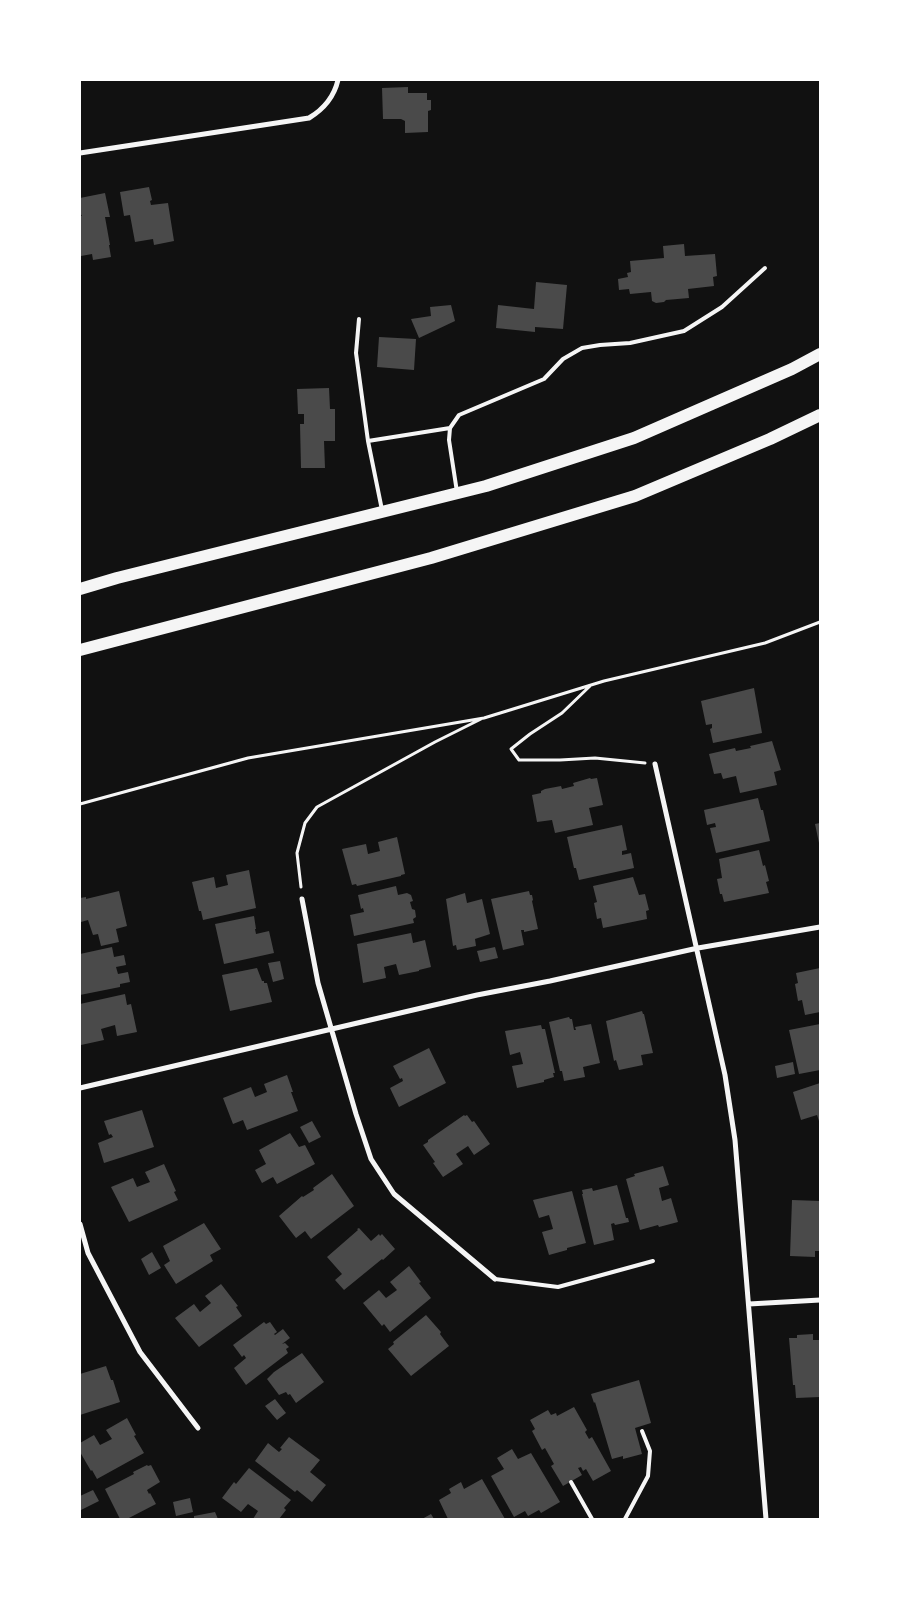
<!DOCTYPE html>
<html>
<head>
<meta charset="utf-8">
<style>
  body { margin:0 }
  #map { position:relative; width:900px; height:1599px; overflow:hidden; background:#111; font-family:"PT Serif",serif }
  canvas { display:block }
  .frame { position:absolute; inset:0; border:81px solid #fff; pointer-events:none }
</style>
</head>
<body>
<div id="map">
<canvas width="900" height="1599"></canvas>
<div class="frame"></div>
</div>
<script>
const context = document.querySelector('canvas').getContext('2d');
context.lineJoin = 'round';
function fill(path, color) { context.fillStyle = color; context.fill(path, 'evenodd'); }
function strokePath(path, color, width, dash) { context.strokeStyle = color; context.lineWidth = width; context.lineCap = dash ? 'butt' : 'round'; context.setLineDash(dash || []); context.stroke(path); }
fill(new Path2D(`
  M408,87V93H427V100H431V110L428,111V132L405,133V121L401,119H383L382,88Z
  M149,187L152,200L150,201L151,205L168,203L174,241L154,245L153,239L135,242L130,215L124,216L120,192Z
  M105,193L110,217H105L110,245H109L111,257L93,260L92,254L81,256L80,216H82L80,213V198Z
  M684,244L685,256L715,254L717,276L713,277L714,286L688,289L689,298L666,300L664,302L656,303L652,301L651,292L630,294L629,289L619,290L618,279L628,277L627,273L631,272L630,261L664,258L663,246Z
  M536,282L567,285L563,329L535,327V332L496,328L498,305L534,309Z
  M451,305L455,321L419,338L411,319L431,316L430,307Z
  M379,337L416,339L414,370L377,367Z
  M329,388L330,409H335V441H324L325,468H301L300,424H304V414H298L297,389Z
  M754,688L762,733L713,743L710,729L712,728V724L706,725L701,701Z
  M772,741L781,770L774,772L777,785L740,793L736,776L723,779L721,773L714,774L709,754L735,748L736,751L751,748L750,746Z
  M590,778L591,779L597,778L603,805L589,808L593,825L555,833L552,820L537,822L532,795L541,793V791L545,789L561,786L562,789L574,786L573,783Z
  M758,798L761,810H763L770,841L716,853L710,828L716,827L715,823L707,825L704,810Z
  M820,823V843H819L815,824Z
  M622,825L627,850L622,851V855L631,853L634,868L579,880L576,868H574L567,837Z
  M397,837L405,874L401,875V876L357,886L356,884L352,885L342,849L366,844L368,854L380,851L378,842Z
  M759,850L763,866L765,865L769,881L766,882L769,893L724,902L722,894H720L717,879L722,878L719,859Z
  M249,870L256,908L203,920L201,911H199L192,882L214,877L216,888L228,885L226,875Z
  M633,877L639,895L645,894L649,910L646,911L647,919L603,928L601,918L597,919L594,903L597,902L593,886Z
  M396,886L398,895L407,893L411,895L413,901L410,902L412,909L415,910L416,917L413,919L414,923L354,936L350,915L364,912L363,908L361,909L358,895Z
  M119,891L127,926L116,929L119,942L101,946L98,934L93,935L88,920L81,922L80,898L86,897V899Z
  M529,891L530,895H532L533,900L532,901L538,929L524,932V930H521L524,945L503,950L491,899Z
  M465,893L467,903L482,899L490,934L475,939L476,946L457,950L456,945L453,946L446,899Z
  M254,916L256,929H255L256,934L269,931L274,953L224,964L215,924Z
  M411,933L413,943L425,940L431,967L419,970V971L399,975L396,964L384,967L386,978L363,983L357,944Z
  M112,947L114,957L124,955L126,965L116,967L118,974L128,972L130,982L120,984V987L80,995V954Z
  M495,947L498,958L480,962L477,951Z
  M280,961L284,979L273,982L268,963Z
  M257,968L262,981H264V983H267L272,1002L230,1011L222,975Z
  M820,968V1012L805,1015L802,1000L798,1001L795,984L798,983L796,973Z
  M125,994L127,1005L131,1004L137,1032L117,1036L115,1025L101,1029L104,1040L81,1045L80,1004Z
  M642,1011L643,1014H644L653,1053L641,1055L643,1065L619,1070L616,1060L614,1061L606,1021Z
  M569,1017L570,1019H572L574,1030H576L575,1027L591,1024L600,1063L583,1067L585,1077L564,1081L562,1071H560L549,1022Z
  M820,1024V1070L799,1074L789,1030Z
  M541,1025L542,1029H545L555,1073H553L554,1077L544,1080V1082L517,1088L512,1066L523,1064L520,1052L510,1055L505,1031Z
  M429,1048L446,1083L399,1107L390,1088L403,1081L402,1078L400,1079L393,1066Z
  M793,1062L795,1074L777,1078L775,1066Z
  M287,1075L293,1092H291L298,1111L247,1130L243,1120L233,1124L223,1098L251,1087L255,1097L267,1092L264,1084Z
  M820,1083V1124L817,1115L801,1120L793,1092Z
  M142,1110L154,1147L104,1163L98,1143L113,1137L111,1134L109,1135L104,1121Z
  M464,1115L465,1116L467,1115L472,1122L474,1121L490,1144L474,1155L468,1146L456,1154L463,1164L443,1177L433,1163L435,1162L423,1145L428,1142V1140Z
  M312,1121L321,1137L309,1143L300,1127Z
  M290,1133L299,1147L305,1145L315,1164L277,1184L273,1177L262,1183L255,1170L266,1164L259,1150Z
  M164,1164L176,1191L174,1192L178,1200L129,1222L111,1187L133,1178L137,1187L150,1182L145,1172Z
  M663,1166L669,1185L659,1188L662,1201L671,1198L678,1222L659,1227L658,1225L640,1230L626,1179L635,1176L634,1174Z
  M332,1174L354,1206L311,1239L305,1231L296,1238L279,1216L302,1196L303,1197L314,1190L313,1188Z
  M617,1185L626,1218H628L629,1222L615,1225L614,1223L611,1224L614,1240L594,1245L582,1194H583L582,1190L592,1188L593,1191Z
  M572,1191L586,1243L567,1248V1250L549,1255L542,1232L553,1229L549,1215L539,1218L533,1200Z
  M792,1200L820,1201V1251H815V1257L790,1256Z
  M204,1223L221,1249L210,1255L213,1261L176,1284L164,1265L170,1261L163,1246Z
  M359,1228L371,1241L379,1234L380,1236L382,1234L395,1249L383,1260L382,1259L344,1290L335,1280L342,1274L327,1257L358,1230L357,1229Z
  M152,1252L161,1268L149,1275L141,1259Z
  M409,1266L421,1282L419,1283L431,1298L390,1332L384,1324L382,1326L363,1303L379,1290L386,1298L397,1290L390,1282Z
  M221,1284L238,1306L236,1307L242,1316L199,1347L175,1318L194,1304L200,1312L211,1303L205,1296Z
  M426,1315L441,1332L440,1334L449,1346L411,1376L388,1349L394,1344L393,1342Z
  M264,1322L266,1324L270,1322L277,1332L274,1334L275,1335L283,1329L290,1338L282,1344L285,1343L289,1347L286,1349L288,1353L246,1385L234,1368L246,1358L244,1355L242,1357L233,1345Z
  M813,1334V1340H820V1397L796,1398L795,1385H793L789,1338H797V1335Z
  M302,1353L324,1382L296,1403L290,1394L288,1395L286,1392L279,1395L267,1379L274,1372Z
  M106,1366L111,1380H113L120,1402L80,1415V1374Z
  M639,1380L651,1423L635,1428L642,1454L623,1459V1456L612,1459L595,1402L594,1403L591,1394Z
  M275,1399L286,1413L277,1420L265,1406Z
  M574,1407L587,1430L585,1432L589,1439L592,1437L611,1471L593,1481L586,1469L583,1471L581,1467L578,1468L582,1475L563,1486L551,1466L554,1464L545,1448L542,1450L532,1431L535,1429L530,1420L548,1410L551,1415L556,1413L557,1416Z
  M127,1418L136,1435L134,1436L144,1453L97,1479L92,1470L91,1471L80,1452V1443L94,1435L100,1445L112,1439L106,1430Z
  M289,1437L320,1460L310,1472L326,1485L312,1502L297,1490L295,1492L255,1461L268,1443L279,1452L282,1449L280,1448Z
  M512,1449L518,1459L531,1453L560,1502L541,1513L539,1510L528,1516L525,1511L514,1517L491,1476L504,1469L497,1458Z
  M147,1465L148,1466L151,1465L160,1482L147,1490L149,1494L150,1493L156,1504L127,1519H120L105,1489L134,1474L133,1472Z
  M249,1468L291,1500L284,1508L286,1510L279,1519H253L258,1511L248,1504L241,1512L222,1498L234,1482L236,1484Z
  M482,1479L505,1519H448L439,1500L451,1493L449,1489L461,1482L464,1489Z
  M93,1490L99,1501L81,1510L80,1496Z
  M190,1498L193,1512L176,1516L173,1502Z
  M215,1512L218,1519H194V1516Z
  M431,1514L434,1519H422Z`), '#4a4a4a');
strokePath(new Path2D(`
  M590,686L562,713L530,734L511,749L519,760H560L595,758L645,763
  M80,804L248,758L484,718L604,681L765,643L820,622
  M301,887L297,853L305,823L317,807L435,742L481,719`), '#f5f5f5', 3);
strokePath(new Path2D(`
  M359,319L356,353L368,441L382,510
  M368,441L450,428
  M457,492L449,440L450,428L459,415L544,379L563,359L582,348L600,345L630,343L684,331L722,307L765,268
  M495,1279L558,1287L653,1261
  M571,1482L592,1519
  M625,1519L648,1476L650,1451L642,1431`), '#f5f5f5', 4);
strokePath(new Path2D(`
  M80,153L309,118C324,109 334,97 338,80
  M655,764L725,1075L735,1140L766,1519
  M302,899L318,983L356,1114L371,1159L394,1194L495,1279
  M80,1088L477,995L550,981L698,948L820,927
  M80,1224L88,1253L140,1352L198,1428
  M749,1304L820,1300`), '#f5f5f5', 5);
strokePath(new Path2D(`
  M80,589L117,578L486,486L634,438L792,369L820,354
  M80,650L431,558L635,496L770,439L820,415`), '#f5f5f5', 12);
</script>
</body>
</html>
